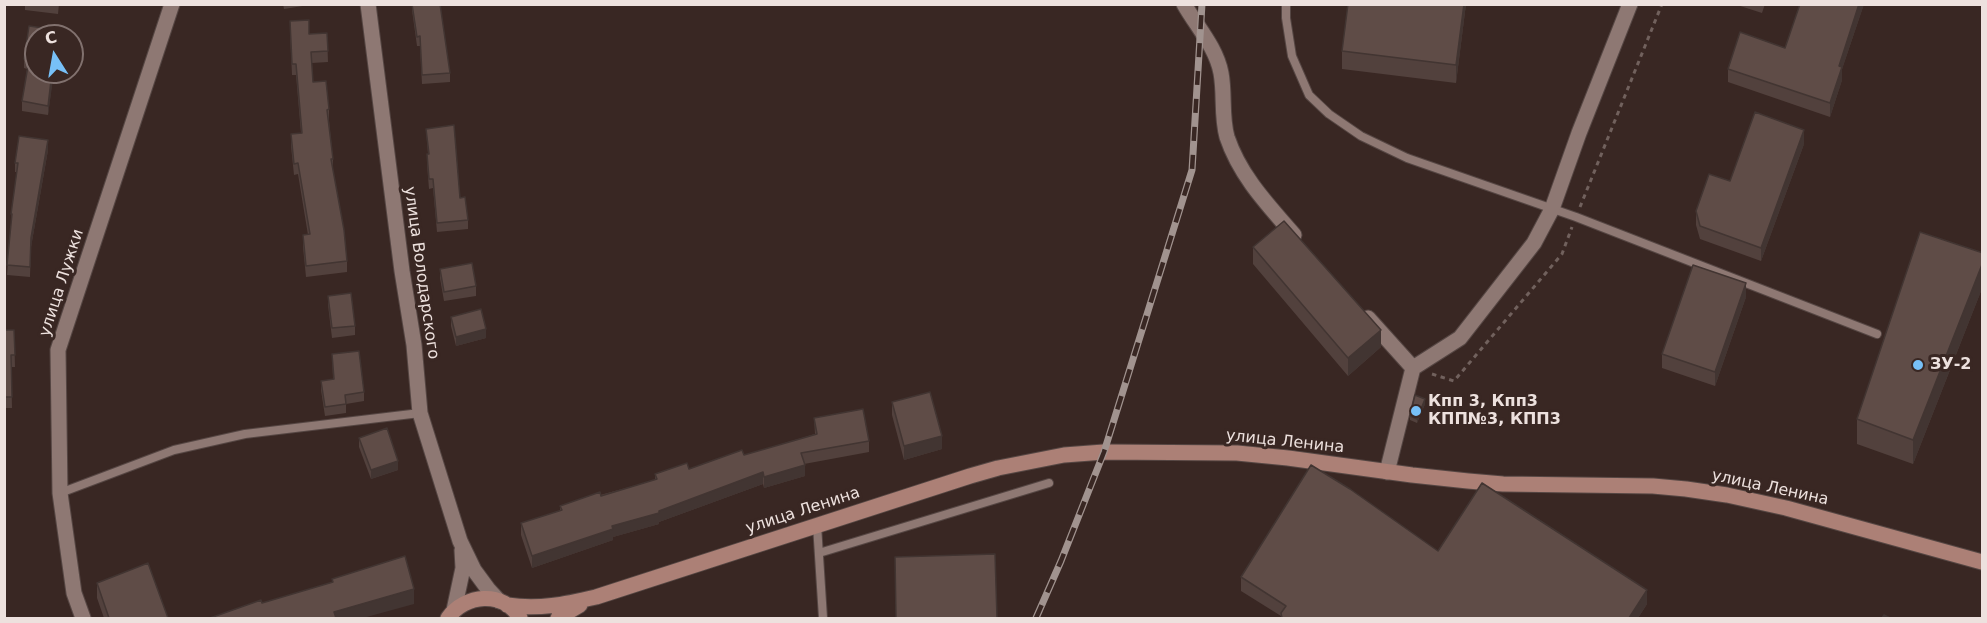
<!DOCTYPE html>
<html>
<head>
<meta charset="utf-8">
<style>
  body { margin:0 }
  #map { position:relative; width:1987px; height:623px; overflow:hidden; background:#392723; font-family:"DejaVu Sans",sans-serif }
  canvas { display:block }
  .frame { position:absolute; inset:0; border:6px solid #ede1de; pointer-events:none }
  .north { position:absolute; left:24px; top:24px; width:60px; height:60px; box-sizing:border-box; background:#392723; border:2px solid #81716e; border-radius:50%; rotate:349deg; font-size:16px; font-weight:700; line-height:24px; text-align:center; color:#ede1de }
  .north::after { content:''; display:block; margin:auto; width:21px; height:27px; background:#77c0f7; clip-path:polygon(50% 0,100% 100%,50% 72%,0 100%) }
</style>
</head>
<body>
<div id="map">
<canvas width="1987" height="623"></canvas>
<div class="frame"></div>
<div class="north">С</div>
</div>
<script>
const context = document.querySelector('canvas').getContext('2d');
context.lineJoin = 'round';
function strokePath(path, color, width, dash) { context.strokeStyle = color; context.lineWidth = width; context.lineCap = dash ? 'butt' : 'round'; context.setLineDash(dash || []); context.stroke(path); }
function fill(path, color) { context.fillStyle = color; context.fill(path, 'evenodd'); }
function write(font, color, halo, rows, align = 'center') {
  context.font = font + ' "DejaVu Sans",sans-serif'; context.lineWidth = 6; context.setLineDash([]); context.textBaseline = 'middle'; context.strokeStyle = halo; context.fillStyle = color; for (const [text, x, y, turn = 0] of rows) {
    context.save(); context.translate(x, y); context.rotate((+turn || 0) * Math.PI / 180); context.textAlign = isNaN(turn) ? turn : align; if (halo) context.strokeText(text, 0, 0); context.fillText(text, 0, 0); context.restore();
  }
}
const lane = new Path2D(`
  M1286,4V18L1292,56L1309,95L1329,114L1361,136L1407,158L1576,217L1877,334
  M60,493L174,450L245,434L420,413
  M817,525L823,618
  M819,553L1049,483`);
const street = new Path2D(`
  M368,4L402,271L414,345L420,413L460,541L474,570L488,589L499,601
  M1184,4C1197,27 1216,47 1221,73C1225,94 1221,116 1227,137C1240,176 1268,205 1294,235
  M1368,318L1413,368L1460,338L1534,243L1552,209L1579,133L1630,4
  M1387,472L1413,368
  M454,610L463,568L462,550
  M83,618L74,593L60,493L58,350L172,4`);
const secondary = new Path2D(`
  M507,605C539,610 566,604 596,597L970,476L998,468L1064,455L1104,452L1237,453L1288,458L1412,475L1468,481L1503,484L1653,486L1686,489L1727,495L1786,508L1982,562
  M448,618C465,594 503,590 520,618
  M558,618L580,605`);
strokePath(lane, '#554643', 10);
strokePath(street, '#554643', 17);
strokePath(secondary, '#554643', 17);
strokePath(new Path2D(`
  M1580,207L1662,4
  M1432,374L1454,381L1562,254L1572,227`), '#71615d', 3, [4.5, 4.5]);
strokePath(lane, '#8e7873', 8);
strokePath(street, '#8e7873', 15);
strokePath(secondary, '#ac8076', 15);
const rail = new Path2D(`
  M1036,618L1061,561L1104,452L1192,170L1202,4`);
strokePath(rail, '#a1938f', 7);
strokePath(rail, '#392723', 4.5, [14]);
fill(new Path2D(`
  M25,4H59L58,14L25,10Z
  M283,4H315L284,9Z
  M412,4H440L450,73V82L422,84L420,46H417L412,10Z
  M1348,4H1466L1456,83L1342,69V51Z
  M1734,4H1765L1762,13Z
  M1800,4H1864L1842,69V80L1830,117L1728,82V69L1785,48Z
  M290,32L309,34L327,33L328,62L312,63L313,82L329,109V121L333,159V170L347,261V272L306,277L303,247V235H308L298,174L294,175L291,146V134L301,133L296,75H292Z
  M58,36L48,115L22,111V101L27,69L24,68V59Z
  M426,129L460,198L468,220V229L437,232L433,188L429,189L427,164V154H428Z
  M1804,144L1761,261L1700,239L1696,225V211L1730,181Z
  M48,150L31,247L30,277L7,275L11,224V214L17,172H15V163Z
  M1253,247L1381,347L1348,376L1253,264Z
  M1983,253V286L1913,464L1857,444V419Z
  M440,269L476,286V296L444,301L440,278Z
  M328,296L355,326V335L332,338L328,305Z
  M1746,297L1715,386L1662,368V354Z
  M451,317L486,338L456,346L451,326Z
  M4,330H14L15,367H11L12,408H4Z
  M332,354L364,392V401L346,404V413L325,416L321,390V381L333,379Z
  M892,402L942,449L904,460L892,415Z
  M1425,404L1417,423L1410,420V416Z
  M814,418L869,441V452L804,464L805,476L764,488L763,484L659,522V524L613,537V540L532,568L521,535V523L560,511V506L655,480V474L689,469L744,455L815,434Z
  M359,438L398,470L371,479L359,447Z
  M1438,551L1647,604L1638,618H1281V616L1241,591V577Z
  M97,583L168,618H104L97,598Z`), '#52413d');
fill(new Path2D(`
  M1464,4H1466L1456,83V65Z
  M1859,4H1864L1842,69V80L1830,117V103L1839,66Z
  M52,72H54L48,115V106Z
  M1804,130V144L1761,261V248Z
  M48,140V150L31,247L30,277L31,238Z
  M1983,262V286L1913,464V440Z
  M1746,283V297L1715,386V372Z
  M486,329V338L456,346V337Z
  M1381,330V347L1348,376V358Z
  M1425,399V404L1417,423V419Z
  M942,436V449L904,460V446Z
  M398,461V470L371,479V470Z
  M805,465V476L764,488V477Z
  M763,472V484L659,522V524L613,537V540L532,568V556L612,526L659,511Z
  M414,589V604L363,618H333L334,612Z
  M1647,590V604L1638,618H1629Z`), '#423532');
const building = new Path2D(`
  M412,4H440L450,73L422,75L420,36L417,37Z
  M1348,4H1464L1456,65L1342,51Z
  M1800,4H1859L1839,66L1842,67L1830,103L1728,69L1740,32L1785,48Z
  M309,20V34L327,33L328,51L311,52L313,82L326,81L329,109L327,110L333,159H331L344,230L347,261L306,266L303,235L310,234L298,163L294,164L291,134L302,133L296,64H292L290,21Z
  M29,26L58,30V36H36V72H52L48,106L22,101L29,60L24,59Z
  M1755,112L1804,130L1761,248L1700,226L1696,211L1709,174L1730,181Z
  M454,125L460,198L465,197L468,220L437,223L433,179H429L427,154H429L426,129Z
  M19,136L48,140L31,238L30,267L7,265L12,214H11L18,163H15Z
  M1284,221L1381,330L1348,358L1253,247Z
  M1920,232L1983,253V262L1913,440L1857,419Z
  M472,263L476,286L444,292L440,269Z
  M1693,265L1746,283L1715,372L1662,354Z
  M351,293L355,326L332,328L328,296Z
  M481,309L486,329L456,337L451,317Z
  M4,330H14L15,355H11L12,397H4Z
  M359,351L364,392L345,395L346,404L325,407L321,381L334,379L332,354Z
  M930,392L942,436L904,446L892,402Z
  M1415,395L1425,399L1417,419L1410,416Z
  M863,409L869,441L801,453L805,465L764,477L763,472L659,511V513L612,526L613,529L532,556L521,523L562,510L560,506L600,492L601,496L657,479L655,474L687,463L689,469L742,450L744,455L817,434L814,418Z
  M387,428L398,461L371,470L359,438Z
  M1311,465L1350,489L1438,551L1482,483L1647,590L1629,618H1282L1281,613L1286,606L1241,577Z
  M995,554L997,618H896L895,557Z
  M405,556L414,589L334,612L336,618H210L261,600L262,603L333,582L332,579Z
  M148,563L168,618H109L97,583Z
  M1884,615L1890,618H1882Z`);
fill(building, '#5f4c47');
strokePath(building, '#423532', 1.5);
for (const [x, y, r, color] of [
  [1918,365,6,"#77c0f7"],
  [1416,411,6,"#77c0f7"]
]) { const dot = new Path2D(); dot.arc(x, y, r, 0, 2 * Math.PI); context.fillStyle = color; context.fill(dot); strokePath(dot, '#392723', 2); }
write('16px', '#ede1de', '#392723', [
  ["улица Володарского",421,273,82],
  ["улица Лужки",62,283,-72],
  ["улица Ленина",1285,442,6],
  ["улица Ленина",1770,488,12],
  ["улица Ленина",803,511,-18]
]);
write('bold 16px', '#ede1de', '#392723', [
  ["ЗУ-2",1930,365],
  ["Кпп 3, Кпп3",1428,402],
  ["КПП№3, КПП3",1428,420]
], 'left');
</script>
</body>
</html>
